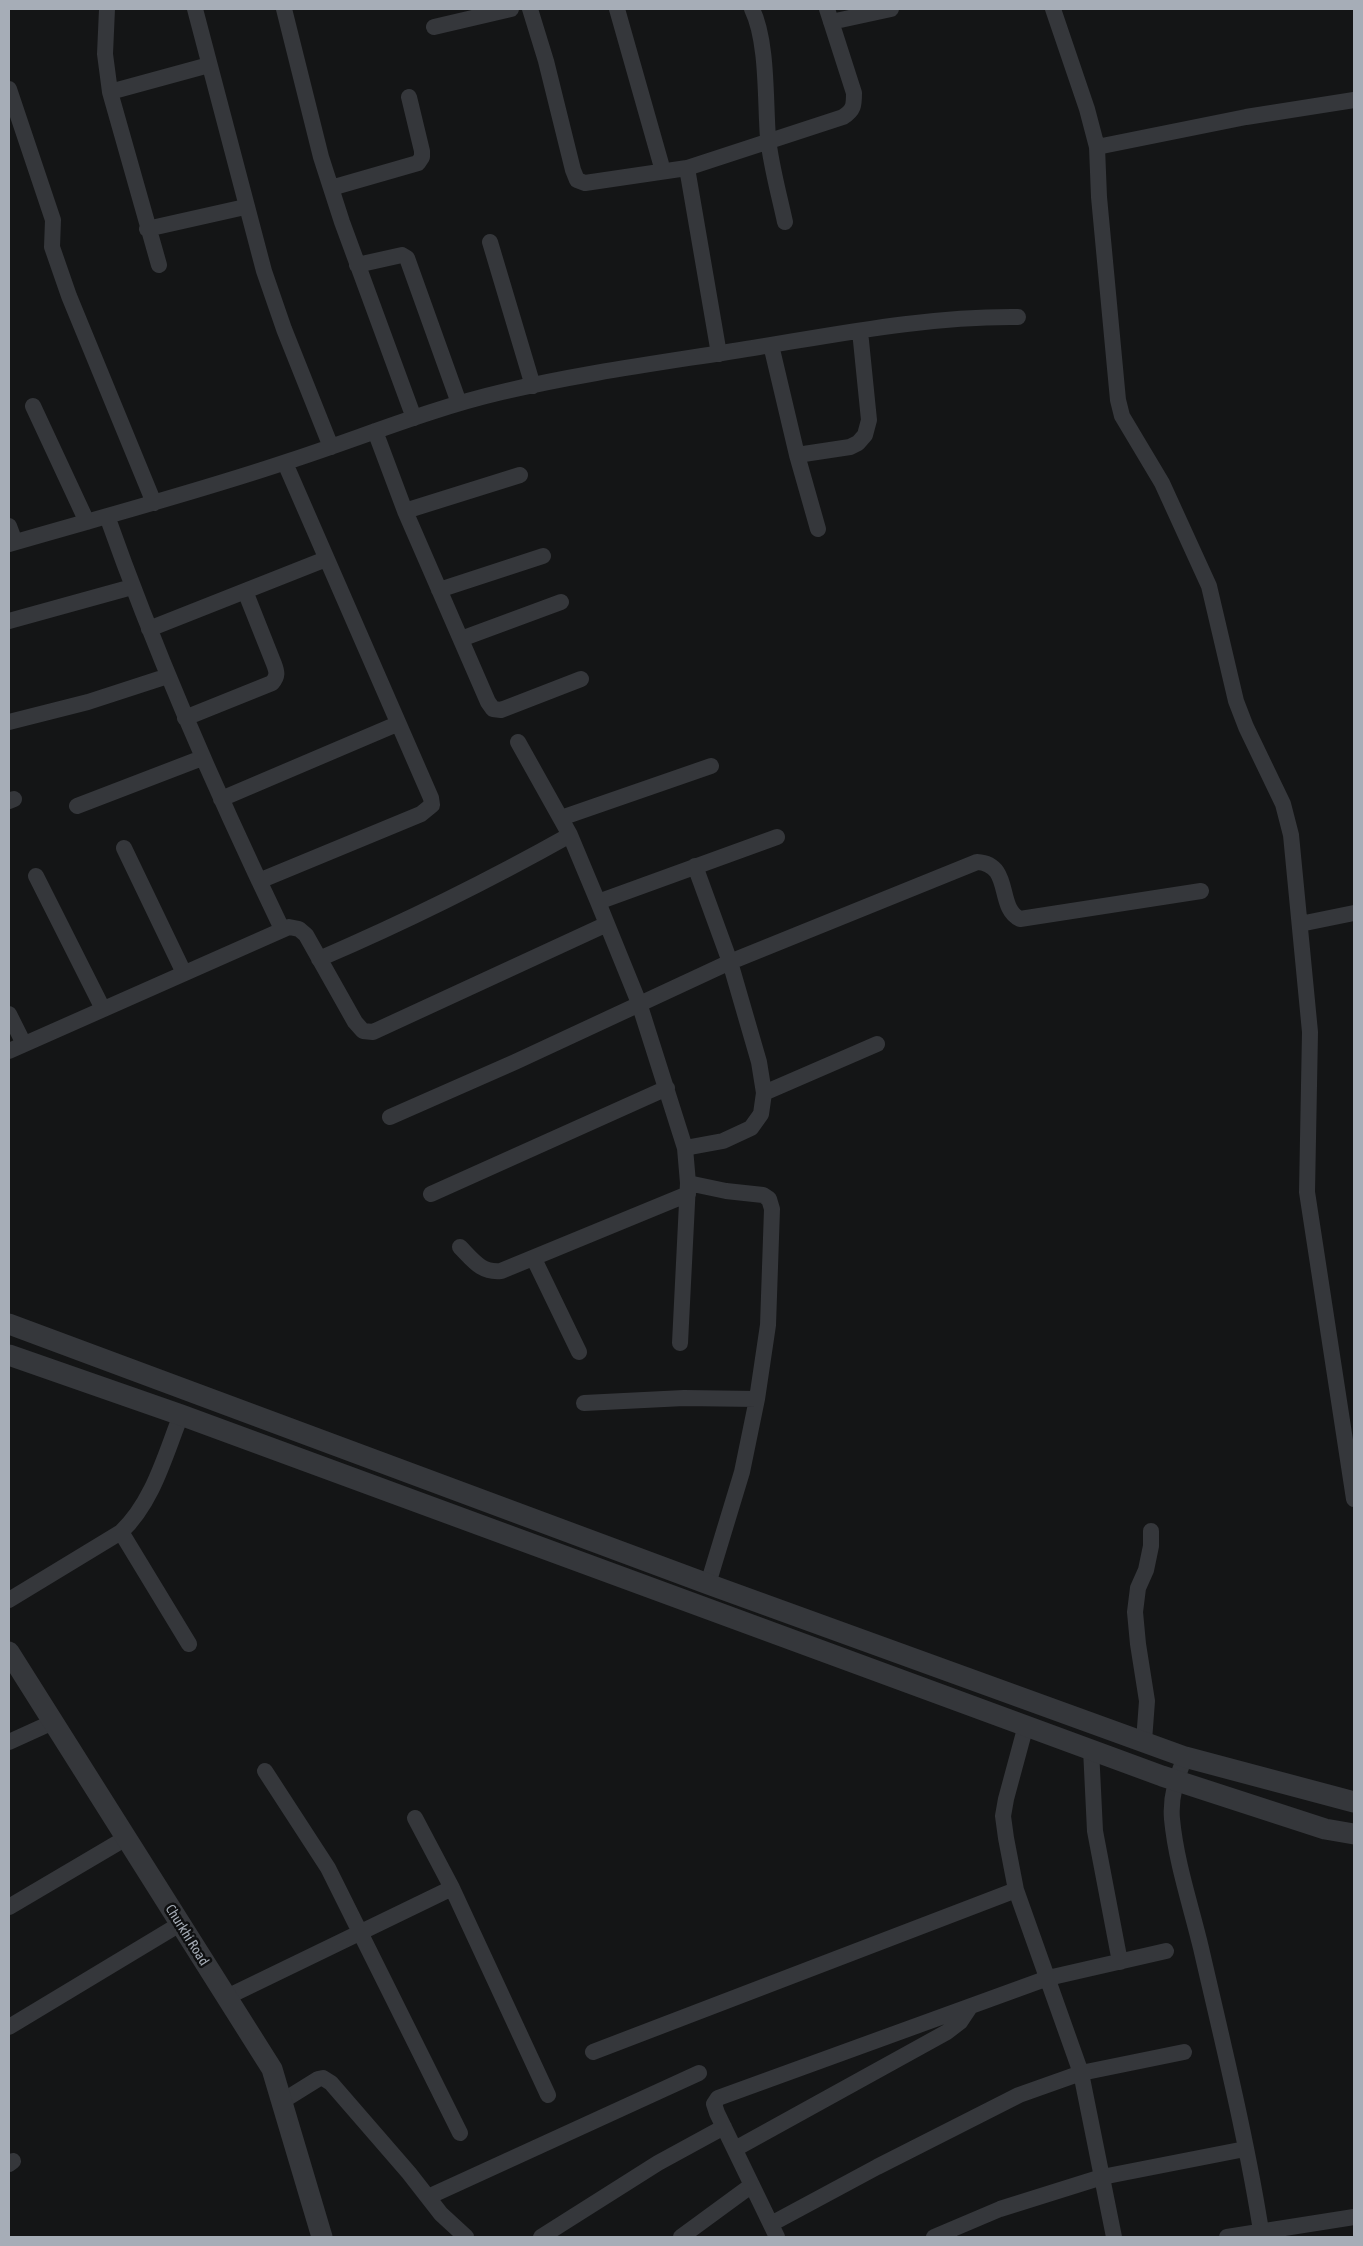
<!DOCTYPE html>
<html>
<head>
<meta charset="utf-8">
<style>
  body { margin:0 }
  #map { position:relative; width:1363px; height:2246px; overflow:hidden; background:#141516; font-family:"Asap Condensed",sans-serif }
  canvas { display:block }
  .frame { position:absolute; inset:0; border:10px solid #a6adb7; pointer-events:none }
</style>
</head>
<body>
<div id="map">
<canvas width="1363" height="2246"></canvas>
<div class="frame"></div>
</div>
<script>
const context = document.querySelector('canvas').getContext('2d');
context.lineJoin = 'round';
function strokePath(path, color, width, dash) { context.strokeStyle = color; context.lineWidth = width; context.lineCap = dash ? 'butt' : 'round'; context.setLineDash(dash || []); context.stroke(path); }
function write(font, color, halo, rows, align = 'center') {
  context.font = font + ' "Asap Condensed",sans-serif'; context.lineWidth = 5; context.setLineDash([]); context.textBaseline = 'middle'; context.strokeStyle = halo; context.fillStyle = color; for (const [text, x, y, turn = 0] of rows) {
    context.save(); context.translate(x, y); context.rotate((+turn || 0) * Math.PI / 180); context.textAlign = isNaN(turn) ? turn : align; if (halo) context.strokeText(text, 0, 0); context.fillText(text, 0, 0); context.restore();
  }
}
strokePath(new Path2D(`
  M107,9L105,54L110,92L159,265
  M195,9L264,271L284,329L331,447
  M284,9L321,157L342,222L414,418
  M530,9L546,61L573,170L577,180L585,183L687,168L843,117C854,110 854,105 854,93L827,9
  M617,9L663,171
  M752,9C768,42 765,101 768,138C771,166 779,194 785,222
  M1053,9L1087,109L1097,147L1099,197L1118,400L1122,416L1162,483L1209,586L1236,701L1246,727L1283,804L1291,835L1310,1032L1307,1192L1354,1499
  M831,22L891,9
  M434,27L511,9
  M9,89L53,220L52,247L69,296L154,503
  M110,92L209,65
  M1097,147L1246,117L1354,100
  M687,168L719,354
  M331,188L418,163L422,157V151L409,97
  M147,229L245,207
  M490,242L533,386
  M357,265L402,255L407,258L459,403
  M771,345L797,455L818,529
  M33,406L87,522
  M375,431L405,511L488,702L493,709L501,710L581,679
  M797,455L850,447L858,443L865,435L869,420L860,331
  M405,511L520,475
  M107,516C157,657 217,794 282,929
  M9,526L15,542
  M9,544C102,517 197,492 289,461C360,438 429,409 502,392C586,372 674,361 759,347C844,333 931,316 1018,317
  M439,590L543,556
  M9,621L132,587
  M149,629L326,559
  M461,639L561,602
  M185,718L272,683C278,676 277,672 274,664L245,591
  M9,722L88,702L168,676
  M518,742L570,835L598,902L639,1003L685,1148L688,1183L680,1343
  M221,799L397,724
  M9,801L14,799
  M77,806L202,758
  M561,818L711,766
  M124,848L184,973
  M36,876L103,1009
  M259,881L421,814L432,805L431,798L285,463
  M598,902L777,837
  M1300,924L1354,913
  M319,959C405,922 488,881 570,835
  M9,1014L24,1044
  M9,1051L289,927L299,929L306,935L355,1022L363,1031L373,1032L607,924
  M764,1093L877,1044
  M390,1117L515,1062L730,962L977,862C1013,864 996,908 1020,919L1201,891
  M685,1148L723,1141L751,1128L761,1114L764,1093L759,1062L730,962L695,866
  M688,1183L726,1191L763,1195L769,1199L772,1209L768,1325L757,1399L742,1472L708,1584
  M431,1194L667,1088
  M460,1247C473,1260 481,1273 501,1271L688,1194
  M534,1259L579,1352
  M584,1403L684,1398L757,1399
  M121,1532L189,1644
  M9,1600L121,1532C153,1502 165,1455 181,1415
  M1026,1725L1006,1799L1003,1816L1006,1838L1016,1890L1081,2073L1114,2237
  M1144,1741L1147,1701L1138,1644L1135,1612L1138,1588L1146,1570L1151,1546V1531
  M9,1742L53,1722
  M1091,1749L1095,1831L1120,1962
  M1185,1757C1177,1777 1170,1796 1172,1819C1176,1862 1191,1906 1201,1948C1223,2044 1247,2140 1262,2237
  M265,1771L328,1868L460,2133
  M415,1818L452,1888L548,2095
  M9,1907L126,1838
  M227,1997L452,1888
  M9,2027L180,1924
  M593,2052L1016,1890
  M281,2102L318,2079L323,2078L331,2083L409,2173L441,2214L466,2237
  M735,2149L947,2032L960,2022L970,2007
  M9,2164L13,2161
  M428,2197L699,2073
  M771,2224L877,2167L1019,2095L1081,2073L1184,2052
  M541,2237L658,2163L724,2127
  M681,2237L752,2185
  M777,2237L717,2113L714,2104L718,2098L1048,1978L1166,1951
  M934,2237L1000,2209L1102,2177L1245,2149
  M1227,2237L1354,2217`), '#35373b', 16);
strokePath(new Path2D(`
  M9,1324L708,1584L1185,1757L1354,1802
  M9,1355L181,1415L1162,1776L1325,1829L1354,1834
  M9,1652L272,2069L322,2237`), '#35373b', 21);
write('14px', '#a6adb7', '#0f1011', [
  ["Churkhi Road",187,1935,58]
]);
</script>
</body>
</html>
